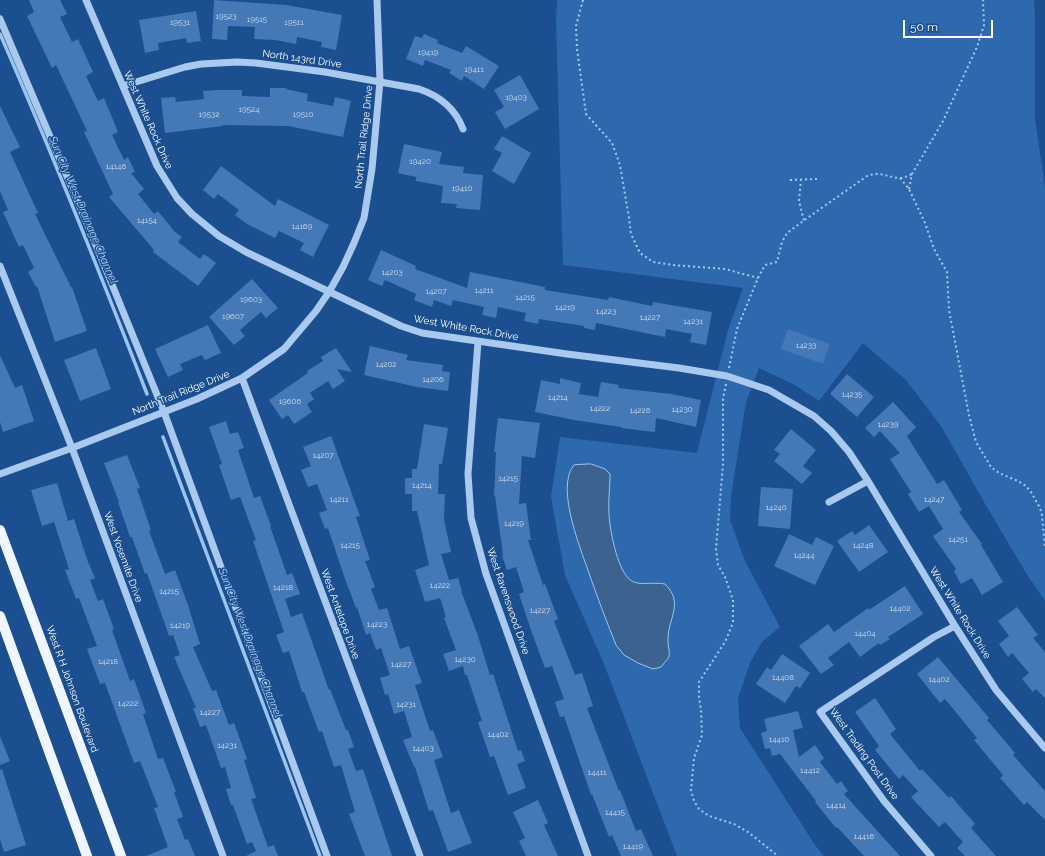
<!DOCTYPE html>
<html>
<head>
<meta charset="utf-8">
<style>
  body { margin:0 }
  #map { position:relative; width:1045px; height:856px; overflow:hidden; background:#1b4f8f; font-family:Raleway,sans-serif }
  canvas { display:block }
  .scale { position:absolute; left:903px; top:20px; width:90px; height:18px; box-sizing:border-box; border:2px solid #fff; border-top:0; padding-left:5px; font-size:12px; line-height:14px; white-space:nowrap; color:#fff; -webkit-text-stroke:3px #1b4f8f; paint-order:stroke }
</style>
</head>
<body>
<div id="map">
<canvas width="1045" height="856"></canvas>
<div class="scale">50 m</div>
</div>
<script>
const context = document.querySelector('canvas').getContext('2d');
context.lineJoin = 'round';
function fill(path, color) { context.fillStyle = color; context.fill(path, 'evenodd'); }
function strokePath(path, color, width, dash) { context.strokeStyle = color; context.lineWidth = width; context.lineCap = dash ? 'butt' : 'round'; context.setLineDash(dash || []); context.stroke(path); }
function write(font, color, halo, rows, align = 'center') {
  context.font = font + ' Raleway,sans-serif'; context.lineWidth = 3; context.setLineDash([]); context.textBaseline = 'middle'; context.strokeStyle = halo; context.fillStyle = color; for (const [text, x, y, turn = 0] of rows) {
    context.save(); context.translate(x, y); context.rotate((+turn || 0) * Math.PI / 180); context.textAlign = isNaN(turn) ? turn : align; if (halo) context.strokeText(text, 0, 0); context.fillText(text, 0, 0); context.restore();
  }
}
fill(new Path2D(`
  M557,0H1034L1035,17V118L1045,187V601L1026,573L984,502L941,426L906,380L863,343L819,401L795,385L759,368L746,402L731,496L730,520L745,561L780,627L762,642L750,663L738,698L740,728L815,845L824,856H677L604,664L565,575L551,497L560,437L697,453L728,330L743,288L563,265L556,21Z`), '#2e69ad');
const water = new Path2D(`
  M591,464L605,469L610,474C610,488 608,501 609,515C610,530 618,577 634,582C640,585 656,582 665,584C685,604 667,619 668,641C668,647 670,651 669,657L661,667L653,669L638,663L624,655L616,645C607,623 599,601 591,579C583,554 554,488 574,465Z`);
fill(water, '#3c6290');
strokePath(water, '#9cc4f0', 1);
strokePath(new Path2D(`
  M0,34C52,153 100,273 147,394
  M163,437L320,856`), '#9cc4f0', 3.5);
fill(new Path2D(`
  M29,0H60L67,14L60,17L72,42L78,39L93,72L86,76L98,101L104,98L118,132L112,135L124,160L128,157L135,172L131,173L144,189L138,194L154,214L158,211L174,231L182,237L178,242L200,259L204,254L216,263L198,286L153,252L154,250L109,197L113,194L84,132L87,131L56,65L52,68L27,16L34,12Z
  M214,0L286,5L342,15L336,50L321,47L322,42L297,37L296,44L275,40L254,39L255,27L228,26L227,40L212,39Z
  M196,11L201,41L187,43L186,38L158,43L159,50L145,53L139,20Z
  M424,34L438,40L437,43L462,53L466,46L499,66L484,89L464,76L462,81L449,73L451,70L425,60L423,66L406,59L415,36L422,38Z
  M520,75L539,109L505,129L495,112L504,107L494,90Z
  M270,88H286V89L308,94L307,101L333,106L335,97L351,101L343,137L288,126L223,125V126L165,133L161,98L175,97L176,102L204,99L203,91L216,90H242V96L270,97Z
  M0,106L20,147L10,152L38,213L35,214L71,287H72L87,331L55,342L37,286L36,287L28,272L34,268L23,245L19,247L3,212L8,210L0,191Z
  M502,136L531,153L514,184L492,171L502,153L494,149Z
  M404,144L442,152L439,164L464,167L463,173L483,175L480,210L456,208L457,204L441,203L443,186L416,181V177L398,173Z
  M221,166L275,206L278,199L329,225L313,257L300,250L304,243L279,231L275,238L247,224L235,215L239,210L218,194L214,199L203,190Z
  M381,250L416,266L415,269L467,288L470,272L545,287V290L608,300L609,297L652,306L653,302L712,312L706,345L690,342L692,334L666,329L665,337L596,323L595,330L584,328V326L539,319L538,324L524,321L526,313L498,307L496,318L482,315L484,307L453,300L451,306L434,300L432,307L414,300L416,294L385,280L382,286L368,280Z
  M252,279L278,308L266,318L261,312L240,330L245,336L234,345L209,317Z
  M208,325L221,353L205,360L202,355L180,364L183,370L168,377L155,349Z
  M788,329L830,344L823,364L781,349Z
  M370,346L408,355L406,360L443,365L442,371L450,372L448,391L417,387L364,375Z
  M96,348L111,389L80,401L64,360Z
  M336,348L352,372L337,369L345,381L333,389L328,381L310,393L314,399L307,404L312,412L294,424L288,415L282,419L269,400L308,373L307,371L323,361L321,357Z
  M0,355L15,388L22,385L34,421L3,432L0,422Z
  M847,374L874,397L857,417L830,394Z
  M560,378L581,383L579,394L598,397L601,382L619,385L618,388L671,394L701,400L696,427L656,418L655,432L621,428V427L574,420L535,412L541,380L560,384Z
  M893,402L916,427L907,436L937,484L944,480L962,510L959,512L982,544L981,545L1003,582L982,595L972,578L961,584L954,571L956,569L933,536L943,529L929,506L919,512L908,494L911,492L890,459L900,453L880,431L874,437L865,428Z
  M498,418L540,423L535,458L522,456L519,504L526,503L531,540H528L543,585L545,584L558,619L554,621L575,675L582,673L593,706L587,708L619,791L620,790L636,831L641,829L653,856H621L612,835L609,837L592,794L591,795L564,716L560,717L555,702L564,699L552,666L545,668L532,633L519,594L524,592L516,567L507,570L502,556L503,555L495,496H494L496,452H494Z
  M226,421L230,434L238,432L244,448L238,450L254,498L260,496L271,526H270L287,575L292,573L300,594L285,599L291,617L302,613L329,690L330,689L346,730H348L354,747L348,749L356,771L363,769L392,856H365L349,814L355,812L341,765L334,767L322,731L319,732L304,692H302L289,651L283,653L276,635L284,632L253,541L256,540L240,497L231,500L219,465L222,464L209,427Z
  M424,424L448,428L442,464H439L438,494H445L444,520L451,552L441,554L449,580L458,578L462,591H461L477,633L490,675L493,674L518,751L521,750L525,761L517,764L526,788L508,795L494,756L490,757L478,722L482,721L467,675H465L463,666L449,671L443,654L456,650L444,618L446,617L440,598L425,602L415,570L429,565L417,511H412V494H405V478H412V469H417Z
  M791,429L816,450L803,466L812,473L802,484L774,461L780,454L774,450Z
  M331,436L360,516L356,517L370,560L365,561L375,587L371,589L379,610L387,608L400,649L409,646L422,683L415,685L430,731L433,730L443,757L434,760L451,813L459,810L472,843L448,852L433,810L429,811L415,767H414L403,740L412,737L404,711L394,714L388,694L385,695L380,678L390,675L381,648L376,650L370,633L366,635L357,607L356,608L345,579L328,528L325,529L319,513L327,510L317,484L308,487L301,470L311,466L303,447Z
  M127,455L140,488L137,489L151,530L149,531L165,574L175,570L188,605L200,644L193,647L212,691L216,690L229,725L234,723L247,759L244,760L256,798L251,799L268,847L274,845L278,856H246L256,851L252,842L247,844L233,805H231L226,789L231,788L225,767L221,768L206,725L200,727L193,708H196L174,657L180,655L173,635L169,636L147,573L145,574L132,537H130L118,502H119L104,463Z
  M57,483L68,521L74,519L88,562L95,578L90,580L98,601L103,599L114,629L112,630L130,681L134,679L146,713L143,714L158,759L163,758L176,792H174L183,817L177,819L185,840L188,839L195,856H146L168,847L154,808L158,807L140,761L134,763L105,683L100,684L87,649L97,646L79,598L76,599L65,570L69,569L54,522L42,526L31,490Z
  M761,487L793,489L790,529L758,526Z
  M869,525L888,552L859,572L837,541L852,531L855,535Z
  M789,534L812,545L816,537L834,546L815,585L774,566Z
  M905,586L923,614L888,637L890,639L880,645L879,643L860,657L849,642L828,658L834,665L821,674L799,646L828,624L834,632L868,608L869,610Z
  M1017,607L1038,635L1033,638L1045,652V698L1036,689L1033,692L1022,679L1029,673L1012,653L1008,657L999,644L1009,636L998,621Z
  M782,654L810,673L800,688L796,686L785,703L756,684L767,667L771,670Z
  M938,657L989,718L987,720L1015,753L1013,755L1045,791V820L1027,802L1024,805L1000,778L1003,775L974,740L977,738L945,699L940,703L917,674Z
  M875,698L896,729L890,734L920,771L922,769L949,798L951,796L975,824L971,828L996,856H965L957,848L963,842L945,822L939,827L911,797L918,791L903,775L899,779L875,750L879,746L855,712Z
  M798,711L803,728L793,730L799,757L815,745L824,758L820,762L837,784L841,781L848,791L844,794L900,856H864L837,827L836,828L815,802L816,801L780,754L772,756L770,748L765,749L761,733L767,731L764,719Z
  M0,736L10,761L0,765Z
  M2,769L26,845L4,852L0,839V770Z
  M538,800L548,823L544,825L558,856H526L519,841L525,838L513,812Z`), '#4478b7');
strokePath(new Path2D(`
  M583,0L576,26L577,49L586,114L612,143L620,165L629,218L631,234L640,253L653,262L673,265L725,269L758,278
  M900,178L909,189L925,223L934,249L947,272L949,310L969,415L976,442L991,467L999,473L1018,481L1026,486L1031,492L1040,508L1042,515L1045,547
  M801,179L799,201L804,221
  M790,180L817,179
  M909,189L912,174L943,121L977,47L984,25L983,0
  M729,368L737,329L758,278L765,265L777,262L782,242L787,233L806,219L867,176C880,171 887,177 899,178C904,178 908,176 912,174
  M726,384L723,399V464L716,549L718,565L725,577L733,600V623L725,642L699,682V697L701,710L702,735L694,758L691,790L694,801L699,809L709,816L734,824L748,832L778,856`), '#a9c9ee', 2, [2, 3]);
strokePath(new Path2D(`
  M86,0L157,166L177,198L192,214L219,236L246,252L401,326L422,333L567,354L679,368L727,376L769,390L814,416L831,431L849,452L868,481L955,626L996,690L1045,748
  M0,19L89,228L164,412L327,856
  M123,86L185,67L201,64L237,62L256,63L325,72L419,89C440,96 455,108 463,129
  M0,266L72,448L223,856
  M478,342L468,474L471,518L486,574L588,856
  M242,378L420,856
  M0,474L72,448L197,399L242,378L284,349L316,311L329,292L343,267L354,243L364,218L372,169L380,81L377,0
  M829,502L868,481
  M931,856L884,801L820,712L934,637L955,626`), '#a9c9ee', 7);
strokePath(new Path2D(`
  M0,530L121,856
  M0,616L87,856`), '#f0f6ff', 10);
write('8px', '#d0dded', null, [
  ["19523",226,17],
  ["19515",257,20],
  ["19531",180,23],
  ["19511",294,23],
  ["19419",428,53],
  ["19411",474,70],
  ["19403",516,98],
  ["19524",249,110],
  ["19532",209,115],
  ["19510",303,115],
  ["19420",420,162],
  ["14146",116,167],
  ["19410",462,189],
  ["14154",147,221],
  ["14169",302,227],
  ["14203",392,273],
  ["14211",484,291],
  ["14207",436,292],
  ["14215",525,298],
  ["19603",251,300],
  ["14219",565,308],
  ["14223",606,312],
  ["19607",233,317],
  ["14227",650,318],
  ["14231",693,322],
  ["14233",806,346],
  ["14202",386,365],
  ["14206",433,380],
  ["14235",852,395],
  ["14214",558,398],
  ["19606",290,402],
  ["14222",600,409],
  ["14230",682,410],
  ["14226",640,411],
  ["14239",888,425],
  ["14207",323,456],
  ["14215",508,479],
  ["14214",422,486],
  ["14211",339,500],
  ["14247",934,500],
  ["14240",776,508],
  ["14219",514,524],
  ["14251",958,540],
  ["14215",350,546],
  ["14248",863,546],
  ["14244",804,556],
  ["14222",440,586],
  ["14218",283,588],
  ["14215",169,592],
  ["14402",900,609],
  ["14227",540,611],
  ["14223",377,625],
  ["14219",180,626],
  ["14404",865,634],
  ["14230",465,660],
  ["14218",108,662],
  ["14227",401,665],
  ["14408",783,678],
  ["14402",939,680],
  ["14222",128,704],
  ["14231",406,705],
  ["14227",210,713],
  ["14402",498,735],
  ["14410",779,740],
  ["14231",227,746],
  ["14403",423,749],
  ["14412",810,771],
  ["14411",597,773],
  ["14414",836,806],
  ["14415",615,813],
  ["14416",864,837],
  ["14419",633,847]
]);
write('10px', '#fff', '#1b4f8f', [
  ["North 143rd Drive",302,59,8],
  ["West White Rock Drive",148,120,66],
  ["North Trail Ridge Drive",364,137,-84],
  ["West White Rock Drive",466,328,10],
  ["North Trail Ridge Drive",181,393,-22],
  ["West Yosemite Drive",123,557,70],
  ["West Ravenswood Drive",508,601,71],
  ["West White Rock Drive",960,613,58],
  ["West Antelope Drive",340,614,70],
  ["West R H Johnson Boulevard",72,689,70],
  ["West Trading Post Drive",864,754,54]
]);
write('italic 11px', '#b5d3f5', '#1b4f8f', [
  ["Sun City West Drainage Channel",83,210,67],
  ["Sun City West Drainage Channel",250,643,69]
]);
</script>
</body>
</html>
